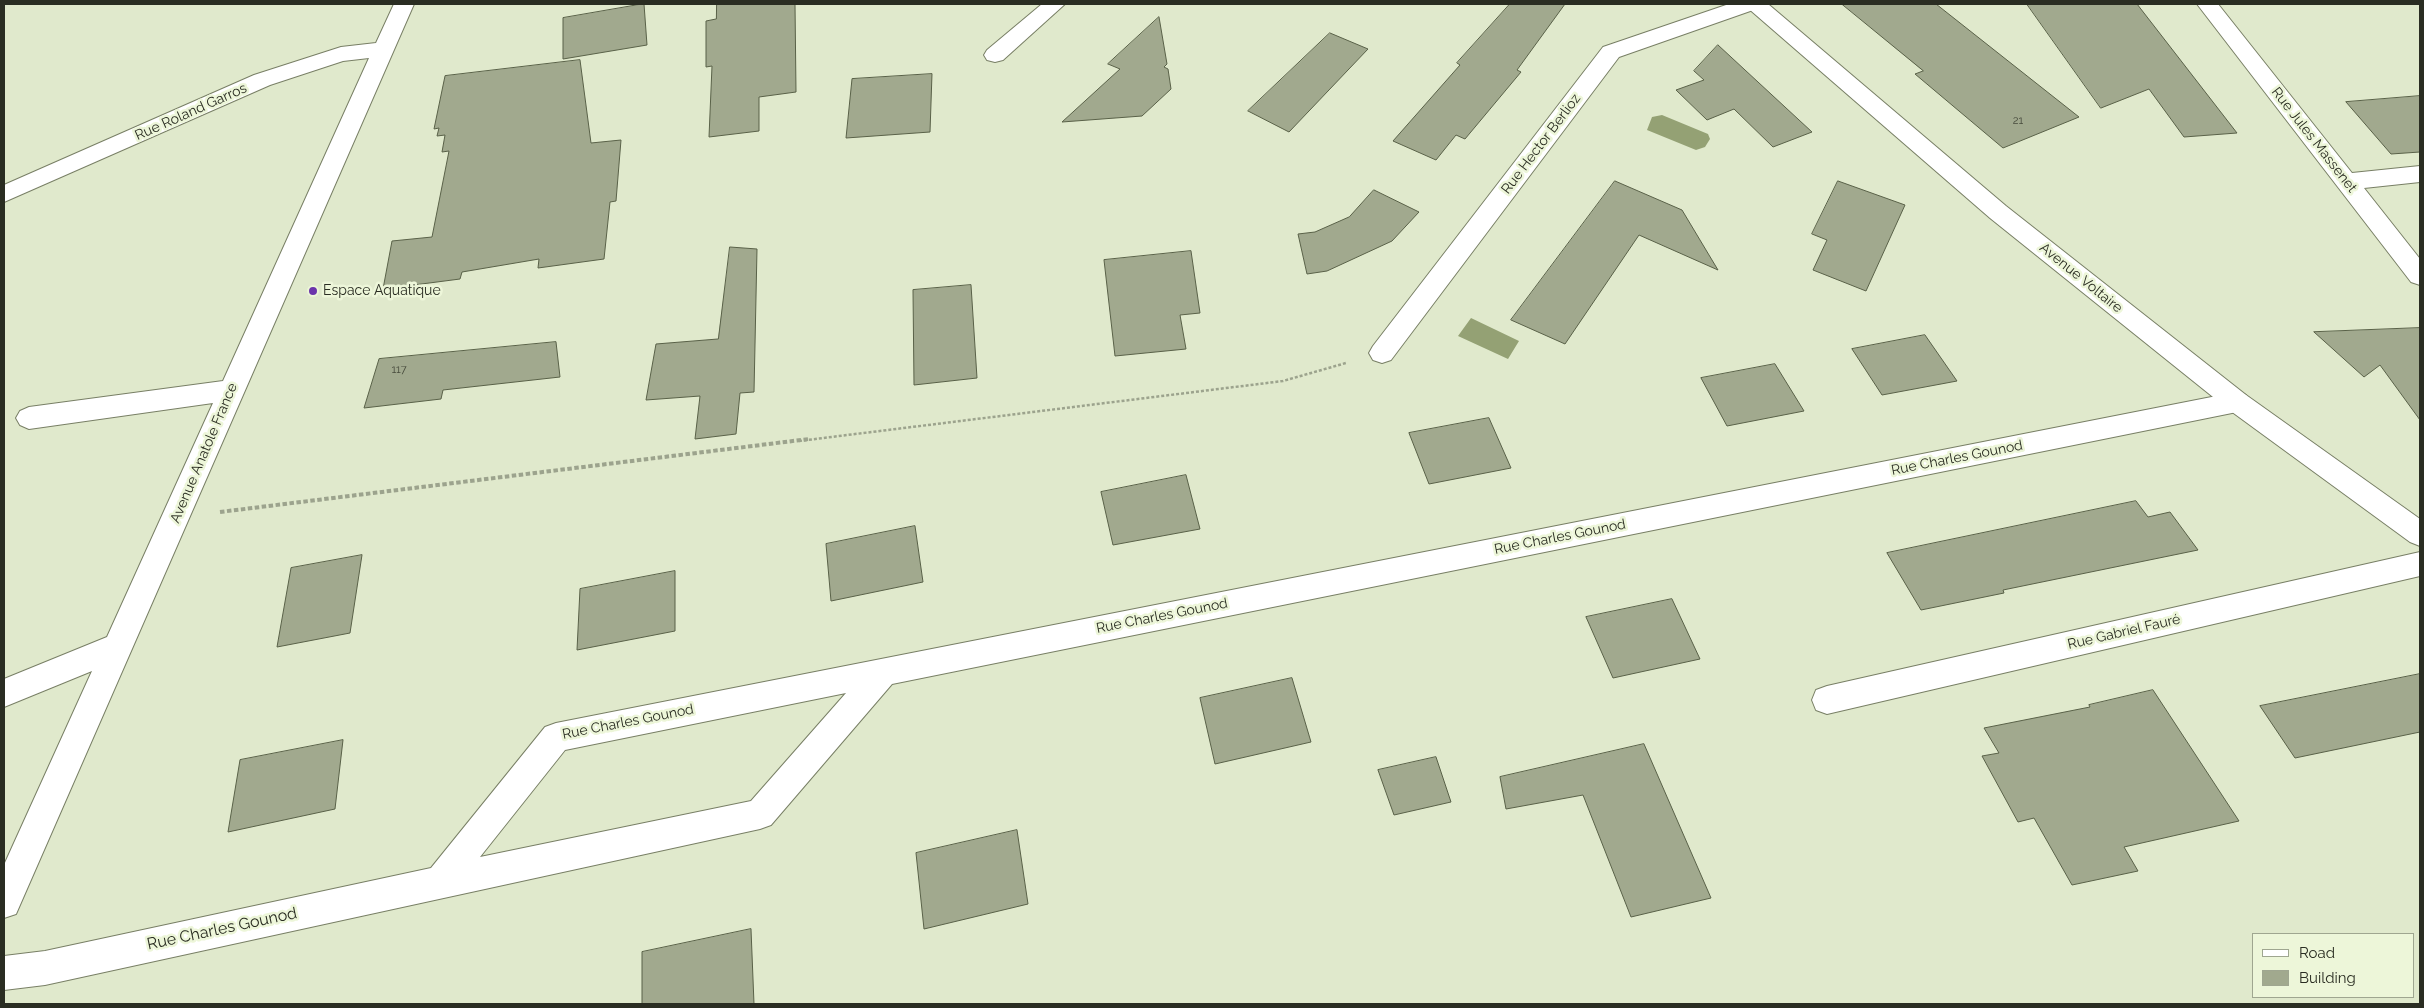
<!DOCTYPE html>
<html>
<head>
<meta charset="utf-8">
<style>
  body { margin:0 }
  #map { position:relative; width:2424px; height:1008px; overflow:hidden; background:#e0e9cc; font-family:Raleway,sans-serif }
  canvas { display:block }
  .frame { position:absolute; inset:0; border:5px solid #2a2d22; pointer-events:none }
  .legend { position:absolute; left:2252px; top:933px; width:162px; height:65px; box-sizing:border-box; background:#edf6d9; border:1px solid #9fa690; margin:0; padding:6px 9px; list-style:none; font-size:15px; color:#2a2d22 }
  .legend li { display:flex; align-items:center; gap:10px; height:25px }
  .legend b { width:25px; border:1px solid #9fa690 }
</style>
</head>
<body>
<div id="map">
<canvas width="2424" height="1008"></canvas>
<div class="frame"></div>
<ul class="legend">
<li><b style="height:6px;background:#fff"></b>Road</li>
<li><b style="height:14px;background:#a1a98e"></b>Building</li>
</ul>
</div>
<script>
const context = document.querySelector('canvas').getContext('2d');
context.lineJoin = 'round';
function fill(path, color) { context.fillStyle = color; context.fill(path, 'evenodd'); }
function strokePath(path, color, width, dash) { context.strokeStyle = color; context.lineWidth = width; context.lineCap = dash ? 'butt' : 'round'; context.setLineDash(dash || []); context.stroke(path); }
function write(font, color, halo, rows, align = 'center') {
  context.font = font + ' Raleway,sans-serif'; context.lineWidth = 5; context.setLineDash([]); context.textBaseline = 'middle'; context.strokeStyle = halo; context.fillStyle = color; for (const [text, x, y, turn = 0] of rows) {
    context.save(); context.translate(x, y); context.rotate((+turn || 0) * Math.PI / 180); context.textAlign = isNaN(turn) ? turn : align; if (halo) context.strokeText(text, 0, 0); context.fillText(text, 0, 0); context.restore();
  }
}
fill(new Path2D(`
  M1662,115L1708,134L1710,139L1705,147L1696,150L1647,130L1652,117Z
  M1471,318L1519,341L1508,359L1458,336Z`), '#94a174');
const building = new Path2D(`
  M644,4L647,45L563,59V18Z
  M717,4H795L796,92L759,97V131L709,137L712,66L706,67V21L716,19Z
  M1510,4H1565L1517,70L1521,72L1465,139L1456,135L1436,160L1393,141L1460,65L1457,63Z
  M1842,4H1936L2079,117L2003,148L1915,74L1923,71Z
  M2027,4H2137L2237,133L2184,137L2149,89L2101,108Z
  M1159,17L1167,64L1164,67L1168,69L1171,89L1142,116L1062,122L1120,69L1108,64Z
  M1330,33L1368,49L1289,132L1248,111Z
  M1718,45L1812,132L1773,147L1734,109L1707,120L1676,90L1704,80L1694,71Z
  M580,60L591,143L621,140L616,201L610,202L604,259L538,268L539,259L462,272L460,279L383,289L392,241L432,237L449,151L442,152L445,135L437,136L439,128L434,129L445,76Z
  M932,74L930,132L846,138L852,79Z
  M2420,96V152L2391,154L2346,102Z
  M1615,181L1682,210L1718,270L1639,235L1565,344L1511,320Z
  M1838,181L1905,205L1866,291L1813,270L1827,240L1812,234Z
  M1374,190L1419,212L1392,241L1327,271L1307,274L1298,234L1315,232L1349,217Z
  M730,247L757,249L754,392L740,393L736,434L695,439L700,396L646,400L656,344L718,339Z
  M1191,251L1200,313L1180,315L1186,349L1115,356L1104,260Z
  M971,285L977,378L914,385L913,290Z
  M2420,328V420L2380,365L2364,377L2314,332Z
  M1925,335L1957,381L1882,395L1852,349Z
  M556,342L560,377L443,390L441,399L364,408L379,359Z
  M1775,364L1804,411L1727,426L1701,378Z
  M1489,418L1511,468L1429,484L1409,433Z
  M1186,475L1200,529L1113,545L1101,492Z
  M2136,501L2148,517L2170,512L2198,550L2003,590L2004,593L1921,610L1887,553Z
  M915,526L923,582L831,601L826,544Z
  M362,555L350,633L277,647L291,568Z
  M675,571V631L577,650L580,589Z
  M1672,599L1700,659L1613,678L1586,617Z
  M2420,674V732L2295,758L2260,706Z
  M1292,678L1311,742L1215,764L1200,698Z
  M2153,690L2239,821L2124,847L2138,871L2072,885L2034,818L2018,822L1982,756L1999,753L1984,728L2090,707L2089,705Z
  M343,740L335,809L228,832L240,760Z
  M1644,744L1711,898L1631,917L1583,795L1506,809L1500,777Z
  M1436,757L1451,802L1394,815L1378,770Z
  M1017,830L1028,904L924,929L916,853Z
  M751,929L754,1004H642V952Z`);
fill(building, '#a1a98e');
strokePath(building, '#596148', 1);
const minor = new Path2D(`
  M394,4H414L16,914L4,918V865L92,671L4,707V679L107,637L213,403L29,429L20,425L16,418L20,411L29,407L223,381L369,58L343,61L270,85L4,202V185L254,75L341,47L376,43Z
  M1042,4H1065L1003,60L995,62L987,60L984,55L987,50Z
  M1729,4H1759L1756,9L1619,57L1391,360L1382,363L1373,360L1369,353L1373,346L1603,47Z
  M2197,4H2218L2352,173L2420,166V182L2364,188L2420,259V285L2411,282Z
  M2237,392L2246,395L2250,402L2246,409L2237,412L892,684L771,825L760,829L45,985L4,990V956L45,951L431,868L545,727L556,723ZM846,693L751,801L480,857L565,750Z
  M2420,552V576L1827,714L1816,710L1812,700L1816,690L1827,686Z`);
const major = new Path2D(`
  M1746,4H1768L2006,206L2246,395L2420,519V546L2410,542L2228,409L1990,218L1749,9Z`);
strokePath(minor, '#787f65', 2);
strokePath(major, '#787f65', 2);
strokePath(new Path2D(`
  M799,441L1283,381L1346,363`), '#9ca38d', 2.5, [3, 2]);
strokePath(new Path2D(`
  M220,512L809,439`), '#9ca38d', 4, [4.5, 2.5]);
fill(minor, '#fff');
fill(major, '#fff');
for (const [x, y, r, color] of [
  [313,291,5,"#6b34ab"]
]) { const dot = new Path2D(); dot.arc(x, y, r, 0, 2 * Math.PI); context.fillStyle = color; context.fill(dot); strokePath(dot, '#edf6d9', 2); }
write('11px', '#484c3d', null, [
  ["21",2018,121],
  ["117",399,370]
]);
write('14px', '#2a2d22', '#edf6d9', [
  ["Rue Roland Garros",191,112,-24],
  ["Rue Jules Massenet",2314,140,52],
  ["Rue Hector Berlioz",1541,144,-53],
  ["Avenue Voltaire",2081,278,39],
  ["Avenue Anatole France",204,453,-67],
  ["Rue Charles Gounod",1957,458,-11],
  ["Rue Charles Gounod",1560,537,-11],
  ["Rue Charles Gounod",1162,616,-11],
  ["Rue Gabriel Fauré",2124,632,-13],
  ["Rue Charles Gounod",628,722,-11]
]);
write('14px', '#2a2d22', '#edf6d9', [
  ["Espace Aquatique",323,291]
], 'left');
write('16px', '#2a2d22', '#edf6d9', [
  ["Rue Charles Gounod",222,929,-12]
]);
</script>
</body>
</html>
